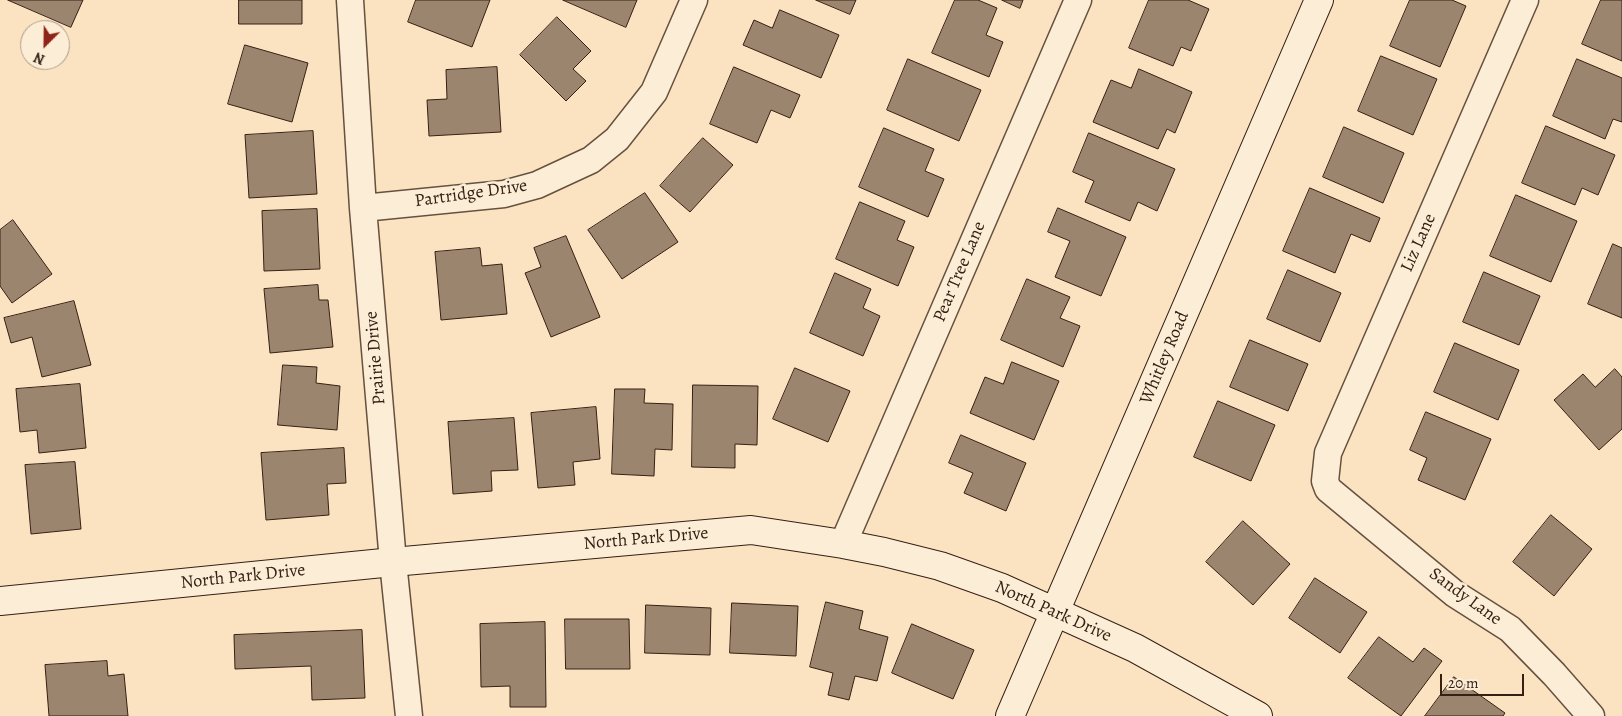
<!DOCTYPE html>
<html>
<head>
<meta charset="utf-8">
<style>
  body { margin:0 }
  #map { position:relative; width:1622px; height:716px; overflow:hidden; background:#fbe3c2; font-family:Alegreya,serif }
  canvas { display:block }
  .north { position:absolute; left:20px; top:20px; width:50px; height:50px; box-sizing:border-box; background:#fcedd7; border:1px solid #ac9b89; border-radius:50%; rotate:203deg; font-size:14px; font-weight:700; line-height:20px; text-align:center; color:#352013 }
  .north::after { content:''; display:block; margin:auto; width:18px; height:22px; background:#8f2418; clip-path:polygon(50% 0,100% 100%,50% 72%,0 100%) }
  .scale { position:absolute; left:1440px; top:674px; width:84px; height:22px; box-sizing:border-box; border:2px solid #352013; border-top:0; padding-left:6px; font-size:15px; line-height:18px; white-space:nowrap; color:#352013; -webkit-text-stroke:4px #fcedd7; paint-order:stroke }
</style>
</head>
<body>
<div id="map">
<canvas width="1622" height="716"></canvas>
<div class="north">N</div>
<div class="scale">20 m</div>
</div>
<script>
const context = document.querySelector('canvas').getContext('2d');
context.lineJoin = 'round';
function fill(path, color) { context.fillStyle = color; context.fill(path, 'evenodd'); }
function strokePath(path, color, width, dash) { context.strokeStyle = color; context.lineWidth = width; context.lineCap = dash ? 'butt' : 'round'; context.setLineDash(dash || []); context.stroke(path); }
function write(font, color, halo, rows, align = 'center') {
  context.font = font + ' Alegreya,serif'; context.lineWidth = 5; context.setLineDash([]); context.textBaseline = 'middle'; context.strokeStyle = halo; context.fillStyle = color; for (const [text, x, y, turn = 0] of rows) {
    context.save(); context.translate(x, y); context.rotate((+turn || 0) * Math.PI / 180); context.textAlign = isNaN(turn) ? turn : align; if (halo) context.strokeText(text, 0, 0); context.fillText(text, 0, 0); context.restore();
  }
}
const building = new Path2D(`
  M8,0H83L71,27Z
  M239,0H302V24H239Z
  M416,0H490L472,47L408,22Z
  M563,0H637L626,27Z
  M816,0H856L850,14Z
  M955,0H978L997,8L986,35L1003,42L989,77L932,53Z
  M1002,0H1023L1020,8Z
  M1149,0H1188L1209,9L1191,51L1181,47L1173,66L1129,48Z
  M1410,0H1452L1466,6L1440,67L1390,46Z
  M1601,0H1622V61L1582,44Z
  M780,10L839,35L821,78L743,45L754,20L772,28Z
  M557,17L591,51L573,69L586,81L566,101L520,55Z
  M245,45L308,63L292,122L228,104Z
  M1381,56L1437,79L1413,135L1358,111Z
  M908,59L981,90L959,141L887,110Z
  M1577,59L1622,78V122L1613,119L1605,139L1553,116Z
  M497,67L501,132L429,136L427,100L447,99L446,70Z
  M734,67L800,95L790,118L771,110L757,143L710,124Z
  M1139,69L1192,92L1175,133L1167,129L1158,149L1093,122L1111,80L1131,88Z
  M1546,126L1615,155L1598,195L1582,188L1575,205L1522,183Z
  M1344,127L1404,153L1383,203L1323,177Z
  M884,128L934,149L925,171L944,179L928,217L859,187Z
  M313,131L317,194L249,198L245,135Z
  M1089,133L1175,169L1157,211L1138,202L1130,221L1085,202L1094,181L1073,172Z
  M703,138L733,165L690,212L660,186Z
  M1310,188L1380,218L1370,242L1351,234L1335,273L1283,251Z
  M645,193L678,242L622,279L588,230Z
  M1516,195L1577,221L1551,282L1490,256Z
  M860,202L905,221L897,240L914,247L898,286L836,259Z
  M1058,208L1126,237L1101,296L1055,277L1070,241L1048,232Z
  M317,209L320,269L264,271L262,211Z
  M13,220L52,274L12,303L0,286V230Z
  M566,236L600,317L551,337L525,273L541,267L534,248Z
  M1613,244L1622,248V318L1588,304Z
  M480,248L482,266L502,264L507,314L441,320L435,252Z
  M1288,270L1341,293L1320,342L1267,319Z
  M1484,272L1540,296L1519,345L1463,322Z
  M835,273L871,289L863,308L880,316L863,356L810,333Z
  M1027,279L1070,297L1060,318L1080,326L1063,367L1001,340Z
  M318,285L319,300H328L333,347L270,353L264,289Z
  M74,301L91,365L42,377L32,337L11,343L4,318Z
  M1250,340L1308,364L1288,411L1230,387Z
  M1455,343L1519,370L1498,420L1434,392Z
  M1012,362L1059,381L1034,440L970,413L985,377L1003,384Z
  M283,365L317,367L316,383L340,386L337,430L278,425Z
  M795,368L850,391L828,442L773,419Z
  M1615,369L1622,377V429L1599,450L1554,400L1583,374L1595,387Z
  M80,384L86,448L39,453L37,430L20,432L16,389Z
  M693,385L758,386L757,445L735,444V468L692,467Z
  M615,389H645L644,403L673,404L672,450L655,449L654,476L612,474Z
  M1218,401L1275,425L1251,481L1194,457Z
  M596,407L600,459L573,462L575,485L538,488L531,413Z
  M1426,412L1491,439L1465,500L1418,480L1427,458L1410,450Z
  M514,418L518,470L491,471L492,491L453,494L448,422Z
  M961,435L1026,463L1006,511L964,493L973,473L949,463Z
  M344,448L346,483L327,484L329,515L266,520L261,453Z
  M75,462L81,529L31,534L25,465Z
  M1551,515L1592,549L1554,596L1513,562Z
  M1243,521L1290,564L1253,605L1206,562Z
  M1315,578L1367,612L1340,653L1289,618Z
  M826,602L863,611L859,629L888,637L877,681L855,676L849,700L828,695L833,673L810,667Z
  M732,603L798,606L796,656L730,653Z
  M646,605L711,608L710,655L645,653Z
  M565,619H629L630,669H566Z
  M545,622L546,707H510V686L481,687L480,624Z
  M912,624L974,650L953,699L892,673Z
  M362,630L365,698L312,700L311,666L235,669L234,635Z
  M1379,637L1413,662L1424,648L1442,661L1401,716L1348,678Z
  M107,661L108,676L124,674L128,716H49L45,665Z
  M1454,677L1505,713L1503,716H1425Z`);
fill(building, '#9c856e');
strokePath(building, '#352013', 1);
const street = new Path2D(`
  M350,0L363,208L393,562L409,716
  M1525,0L1328,453L1325,481L1328,489L1455,594L1510,629L1554,674L1591,716
  M363,208L504,194L537,185L591,160L617,139L654,92L694,0
  M843,544L1078,0`);
const secondary = new Path2D(`
  M0,601L393,562L751,530L843,544L884,552L940,566L1002,588L1135,648L1258,716
  M1010,716L1319,0`);
strokePath(street, '#66513f', 29);
strokePath(secondary, '#352013', 30);
strokePath(street, '#fcedd7', 26);
strokePath(secondary, '#fcedd7', 28);
write('18px', '#352013', '#fcedd7', [
  ["Partridge Drive",471,194,-8],
  ["Liz Lane",1419,243,-66],
  ["Pear Tree Lane",960,272,-67],
  ["Prairie Drive",376,358,-95],
  ["Whitley Road",1165,358,-67],
  ["North Park Drive",646,539,-5],
  ["North Park Drive",243,577,-6],
  ["Sandy Lane",1465,597,36],
  ["North Park Drive",1053,612,24]
]);
</script>
</body>
</html>
